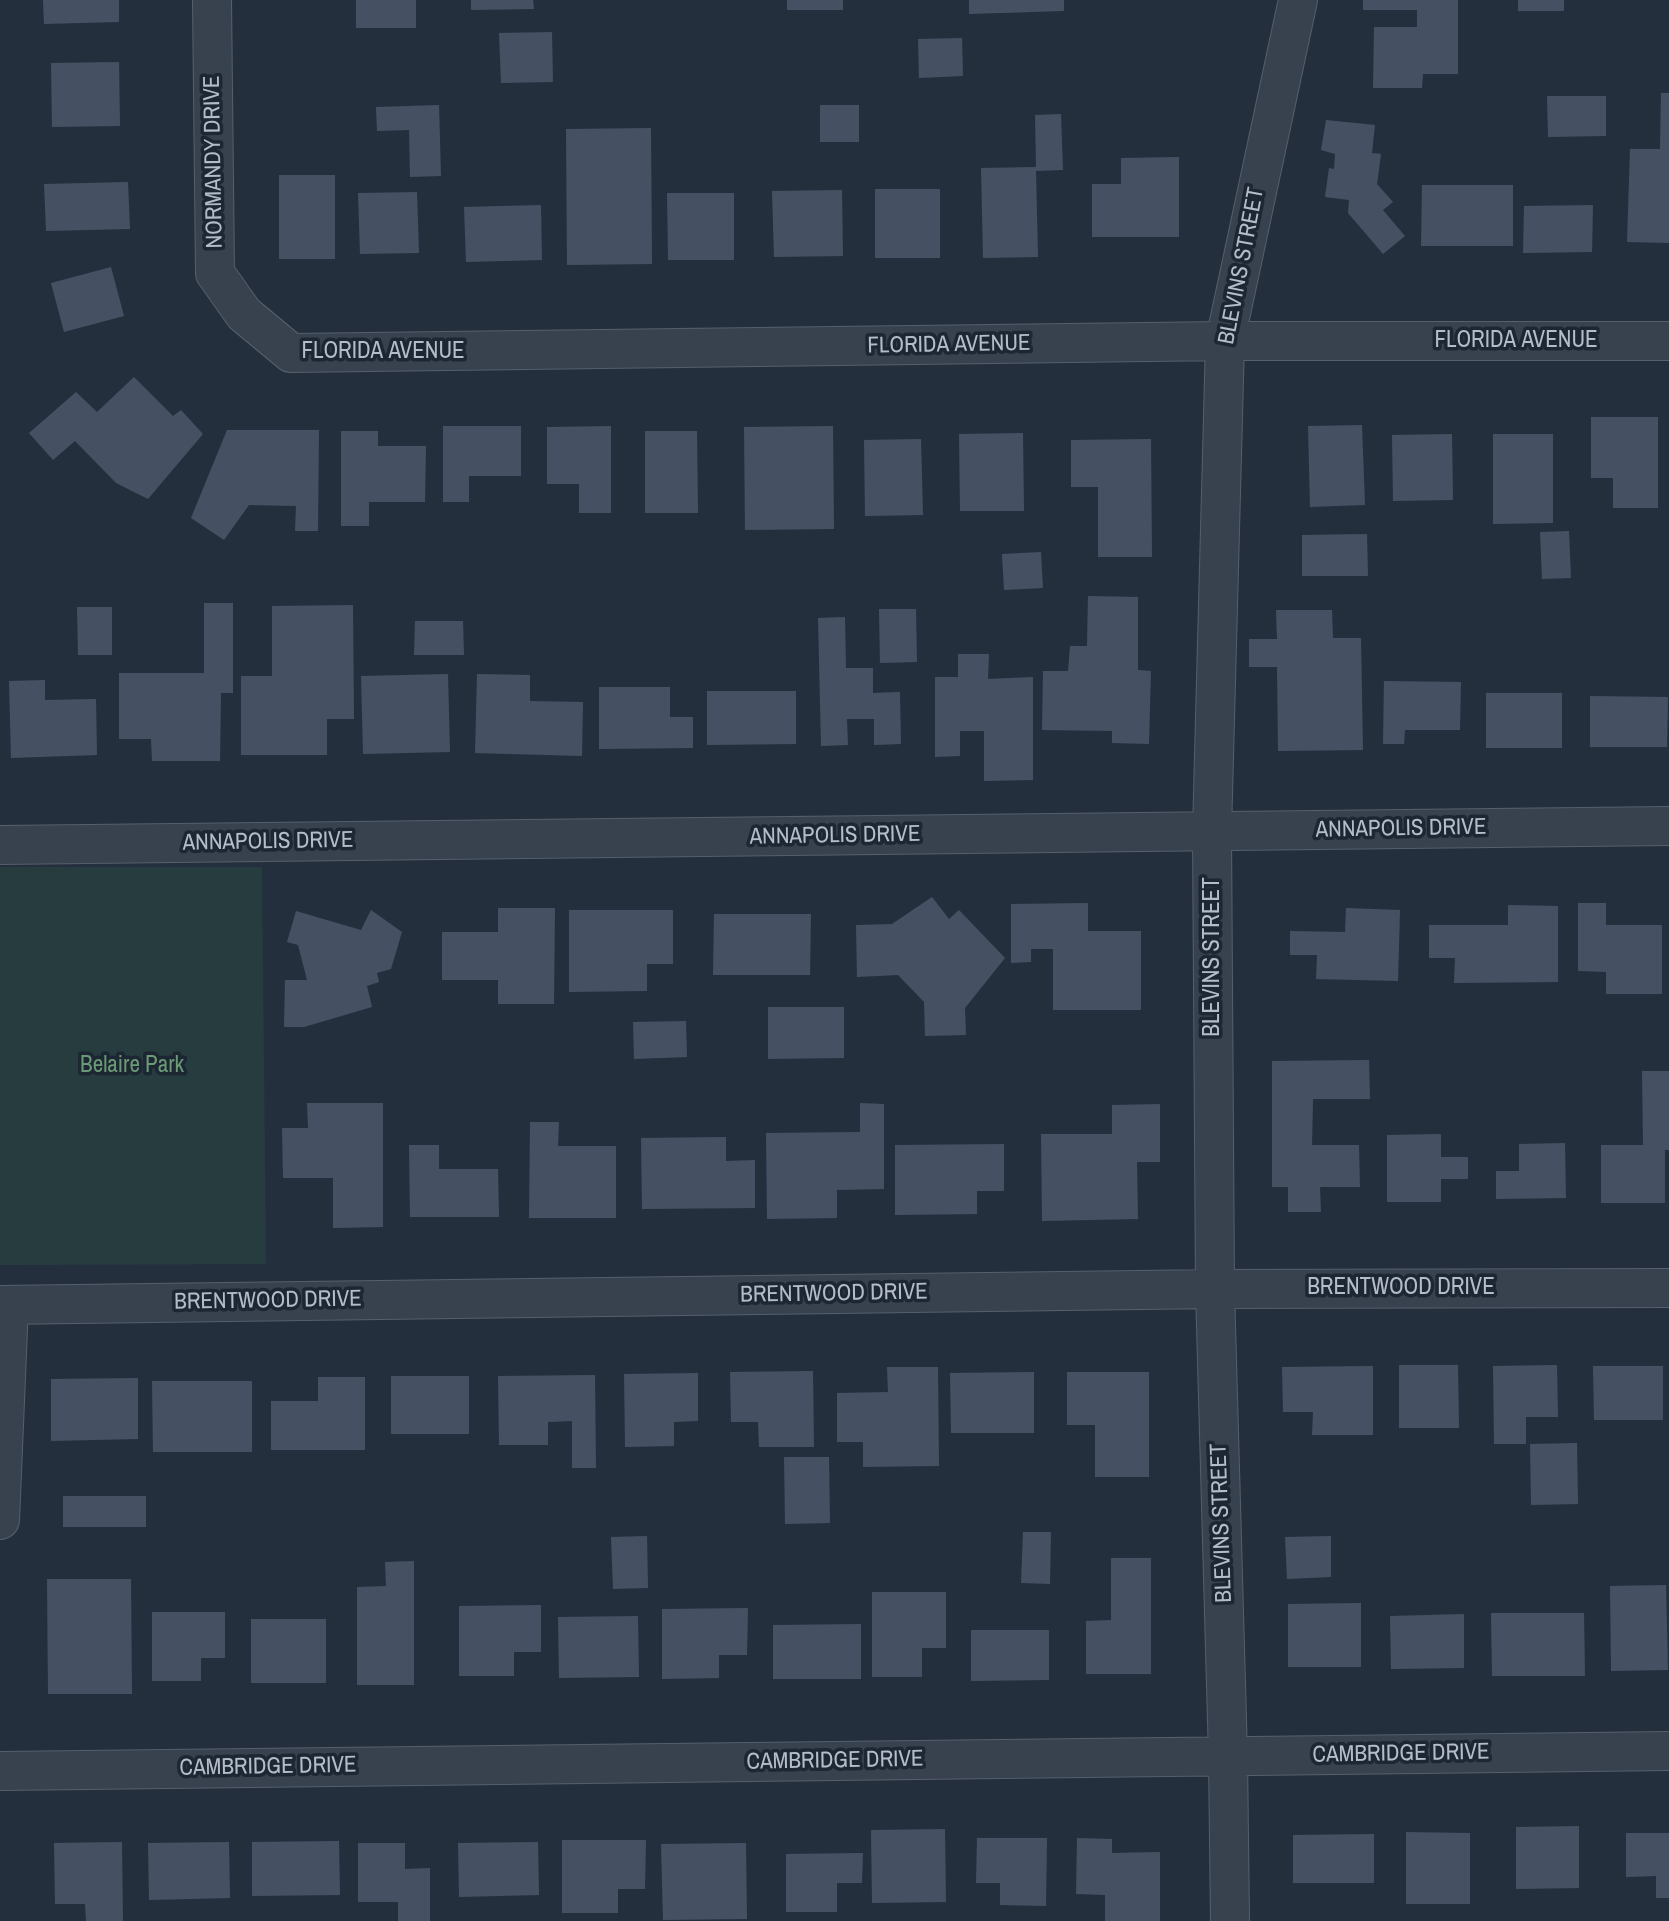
<!DOCTYPE html>
<html>
<head>
<meta charset="utf-8">
<style>
  body { margin:0 }
  canvas { display:block; background:#242f3e }
</style>
</head>
<body>
<canvas width="1669" height="1921"></canvas>
<script>
const context = document.querySelector('canvas').getContext('2d');
context.lineJoin = 'round';
function fill(path, color) { context.fillStyle = color; context.fill(path, 'evenodd'); }
function strokePath(path, color, width, dash) { context.strokeStyle = color; context.lineWidth = width; context.lineCap = dash ? 'butt' : 'round'; context.setLineDash(dash || []); context.stroke(path); }
function write(font, color, halo, rows, align = 'center') {
  context.font = font + ' "Archivo Narrow",sans-serif'; context.lineWidth = 7; context.setLineDash([]); context.textBaseline = 'middle'; context.strokeStyle = halo; context.fillStyle = color; for (const [text, x, y, turn = 0] of rows) {
    context.save(); context.translate(x, y); context.rotate((+turn || 0) * Math.PI / 180); context.textAlign = isNaN(turn) ? turn : align; if (halo) context.strokeText(text, 0, 0); context.fillText(text, 0, 0); context.restore();
  }
}
fill(new Path2D(`
  M0,867H262L266,1264L0,1265Z`), '#263c3f');
fill(new Path2D(`
  M43,0H119V22L44,24Z
  M356,0H416V28H356Z
  M471,0H533L534,9L471,10Z
  M787,0H843V10H787Z
  M969,0H1064V11L969,14Z
  M1363,0H1458V74H1423L1422,88H1373L1374,27H1417V10H1363Z
  M1518,0H1564V11H1518Z
  M552,32L553,82L501,83L499,33Z
  M962,38L963,76L919,78L918,39Z
  M119,62L120,126L52,127L51,63Z
  M1661,93H1669V243L1627,242L1630,149H1660Z
  M1547,96H1606V136L1548,137Z
  M439,105L441,176L410,177L409,130L377,131L376,107Z
  M820,105H859V142H820Z
  M1061,114L1063,170L1036,171L1038,257L983,258L981,168L1036,167L1035,115Z
  M1326,120L1375,125L1372,153L1381,154L1377,184L1393,202L1383,210L1405,236L1383,254L1348,213L1349,200L1325,197L1329,168L1334,169L1335,154L1321,150Z
  M651,128L652,264L567,265L566,129Z
  M1179,157V237H1092V184H1121V158Z
  M279,175H335V259H279Z
  M128,182L130,229L46,231L44,184Z
  M1422,185H1513V246H1421Z
  M875,189H940V258H875Z
  M842,190L843,256L774,257L772,191Z
  M417,192L419,253L360,254L358,193Z
  M667,193H734V260H668Z
  M541,205L542,260L466,262L464,207Z
  M1593,205L1592,252L1523,253L1524,206Z
  M111,267L124,316L64,332L51,283Z
  M134,377L173,416L181,410L203,434L148,499L116,483L75,441L53,460L29,433L76,392L97,412Z
  M1591,417H1658V508H1613V478H1591Z
  M1362,425L1365,505L1310,507L1308,426Z
  M443,426H521V476H469V502H443Z
  M611,426V513H579V484H547V427Z
  M833,426L834,529L745,530L744,427Z
  M227,430H319L318,531H295L296,506L249,505L224,540L191,518Z
  M341,431H378V446H426L425,502H369V526H341Z
  M645,431H697L698,513H645Z
  M1023,433L1024,511H960L959,434Z
  M1452,434L1453,500L1393,501L1392,435Z
  M1493,434H1553V523L1493,524Z
  M921,439L923,515L865,516L864,440Z
  M1151,439L1152,557H1098V487H1071V440Z
  M1569,531L1571,578L1542,579L1540,532Z
  M1367,534L1368,576H1302V535Z
  M1041,552L1043,588L1004,590L1002,554Z
  M1088,596L1138,597V670L1151,671L1149,744L1112,743V731L1042,730L1043,671H1068L1070,646H1087Z
  M204,603H233V693H221L220,761H152L151,739H119V673H204Z
  M353,605L354,719H327V755H241V676H272V606Z
  M77,607H112V655H78Z
  M879,609H916L917,662L880,663Z
  M1276,610H1332L1333,638H1361L1363,750L1278,751L1277,667H1249V639H1277Z
  M845,617L846,668H873V693L900,692L901,744L874,745V719H847L848,745L821,746L818,618Z
  M415,621H463L464,655H414Z
  M958,654H989L988,679L1033,677V780L984,781V731H960V756L935,757V677H958Z
  M448,674L450,752L363,754L361,676Z
  M477,674L530,675V701L583,702L582,756L475,753Z
  M45,680V700L96,699L97,755L11,758L9,681Z
  M1384,681L1461,682L1460,730H1405L1404,744H1383Z
  M599,687H670V717H693V748L599,749Z
  M707,691H796V744L707,745Z
  M1486,693H1562V748H1486Z
  M1590,696L1668,697L1667,747H1590Z
  M932,897L949,919L959,910L1005,958L965,1008L966,1035L925,1036L924,1002L898,975L857,977L856,925L892,924Z
  M1088,903V931H1141V1010H1053V949H1031V962L1011,963V904Z
  M1578,903H1606V925H1662V994H1606V972L1578,971Z
  M1508,905L1558,906V982L1454,983L1455,958H1429V925H1508Z
  M498,908H555L554,1004H498V980H442V932H498Z
  M1346,908L1400,910L1398,981L1316,979L1317,955H1290V931L1345,932Z
  M371,910L402,932L391,969L377,973L379,982L367,986L372,1007L304,1027H284L285,980H307L298,945L287,942L296,911L361,930Z
  M569,910H673V964H647V991L569,992Z
  M714,914H811L810,975H713Z
  M768,1007H844V1058L768,1059Z
  M686,1021L687,1057L634,1059L633,1022Z
  M1369,1060L1370,1099H1313L1312,1145H1359L1360,1187H1320L1321,1212H1288V1187H1272V1061Z
  M1642,1071H1669V1150H1665V1203H1601V1145H1643Z
  M307,1103H383V1227L333,1228V1178H283L282,1128H308Z
  M860,1103L884,1104V1189L837,1190V1218L767,1219L766,1133L860,1132Z
  M1160,1104V1162H1137L1138,1219L1042,1221L1041,1134H1112V1105Z
  M530,1122H559L558,1146H616V1218H529Z
  M1441,1134V1157H1468V1179H1441V1202H1387V1135Z
  M726,1137V1161L755,1160V1208L642,1209L641,1138Z
  M1565,1143L1566,1198L1496,1199V1171H1519V1144Z
  M1004,1144V1191H977V1214L895,1215V1145Z
  M409,1145H439V1169H498L499,1217H410Z
  M1399,1365H1458L1459,1428H1399Z
  M1557,1365L1558,1417H1526V1444H1494L1493,1366Z
  M1373,1366V1435H1312L1313,1412H1283L1282,1367Z
  M1593,1366H1663V1420H1594Z
  M887,1367H938L939,1466L863,1467V1442H837V1393L888,1392Z
  M813,1371L814,1447H759L758,1422H731L730,1372Z
  M1034,1372V1433H951L950,1373Z
  M1067,1372H1149V1477H1095V1425H1067Z
  M698,1373V1421L674,1422V1446L625,1447L624,1374Z
  M595,1375L596,1468H572V1421L548,1422V1445H499L498,1376Z
  M391,1376H469V1434H391Z
  M318,1377H365V1450H271V1401H318Z
  M138,1378V1439L51,1441V1379Z
  M152,1381H252V1452H153Z
  M1577,1443L1578,1504L1531,1505L1530,1444Z
  M784,1457H829L830,1523L785,1524Z
  M63,1496H146V1527H63Z
  M1023,1532H1051L1050,1584L1021,1583Z
  M647,1536L648,1588L613,1589L611,1537Z
  M1331,1536V1577L1287,1579L1285,1537Z
  M1111,1558H1151V1674H1086V1621L1111,1620Z
  M414,1561V1685H357V1587L386,1586L385,1562Z
  M47,1579H131L132,1694H48Z
  M1666,1585L1668,1670L1611,1671L1610,1586Z
  M872,1592H946V1648H922V1677H872Z
  M1361,1603V1667H1288V1604Z
  M541,1605V1652H514V1676H459V1606Z
  M748,1608L747,1655H719V1678L662,1679V1609Z
  M152,1612H225V1658H201V1681H152Z
  M1491,1613H1584L1585,1676H1492Z
  M1464,1614V1668L1391,1669L1390,1616Z
  M638,1616L639,1677L559,1678L558,1617Z
  M251,1619H326V1683H251Z
  M861,1624V1679H773V1625Z
  M971,1630H1049V1680L971,1681Z
  M1579,1826V1888L1516,1889V1827Z
  M945,1829L946,1902L872,1903L871,1830Z
  M1406,1832L1470,1833V1904H1406Z
  M1626,1833H1669V1898H1656V1876L1626,1877Z
  M1374,1834V1883H1293V1835Z
  M977,1838H1047L1046,1906L1000,1905V1883H976Z
  M1077,1838L1112,1839V1853L1160,1852V1921H1105V1895L1076,1894Z
  M562,1840H646L645,1889H618V1913H562Z
  M339,1841L340,1895L252,1896V1842Z
  M122,1842L123,1921H86L85,1904H55L54,1843Z
  M229,1842L230,1898L149,1900L148,1843Z
  M538,1842L539,1895L459,1897L458,1843Z
  M358,1843H405V1869L430,1868V1921H398V1902H358Z
  M746,1843L747,1919L663,1920L661,1844Z
  M863,1853L862,1883H837V1912H786V1854Z`), '#455162');
const minor = new Path2D(`
  M212,0L215,273L244,314L291,353L1225,341H1669
  M0,845L1669,826
  M0,1305L1215,1289L1669,1288
  M0,1520L9,1305
  M0,1771L1669,1751
  M1230,1921L1228,1756L1215,1289L1212,832L1225,341L1298,0`);
strokePath(minor, '#565f6c', 40);
strokePath(minor, '#38414e', 38);
write('23px', '#b4bcc9', '#1d2633', [
  ["NORMANDY DRIVE",214,162,-91],
  ["BLEVINS STREET",1242,266,-79],
  ["FLORIDA AVENUE",1516,341],
  ["FLORIDA AVENUE",949,345,-1],
  ["FLORIDA AVENUE",383,352],
  ["ANNAPOLIS DRIVE",1401,829,-1],
  ["ANNAPOLIS DRIVE",835,836,-1],
  ["ANNAPOLIS DRIVE",268,842,-1],
  ["BLEVINS STREET",1213,957,-90],
  ["BRENTWOOD DRIVE",1401,1288],
  ["BRENTWOOD DRIVE",834,1294,-1],
  ["BRENTWOOD DRIVE",268,1301,-1],
  ["BLEVINS STREET",1222,1523,-92],
  ["CAMBRIDGE DRIVE",1401,1754,-1],
  ["CAMBRIDGE DRIVE",835,1761,-1],
  ["CAMBRIDGE DRIVE",268,1767,-1]
]);
write('23px', '#6b9a76', '#1d2633', [
  ["Belaire Park",132,1066]
]);
</script>
</body>
</html>
